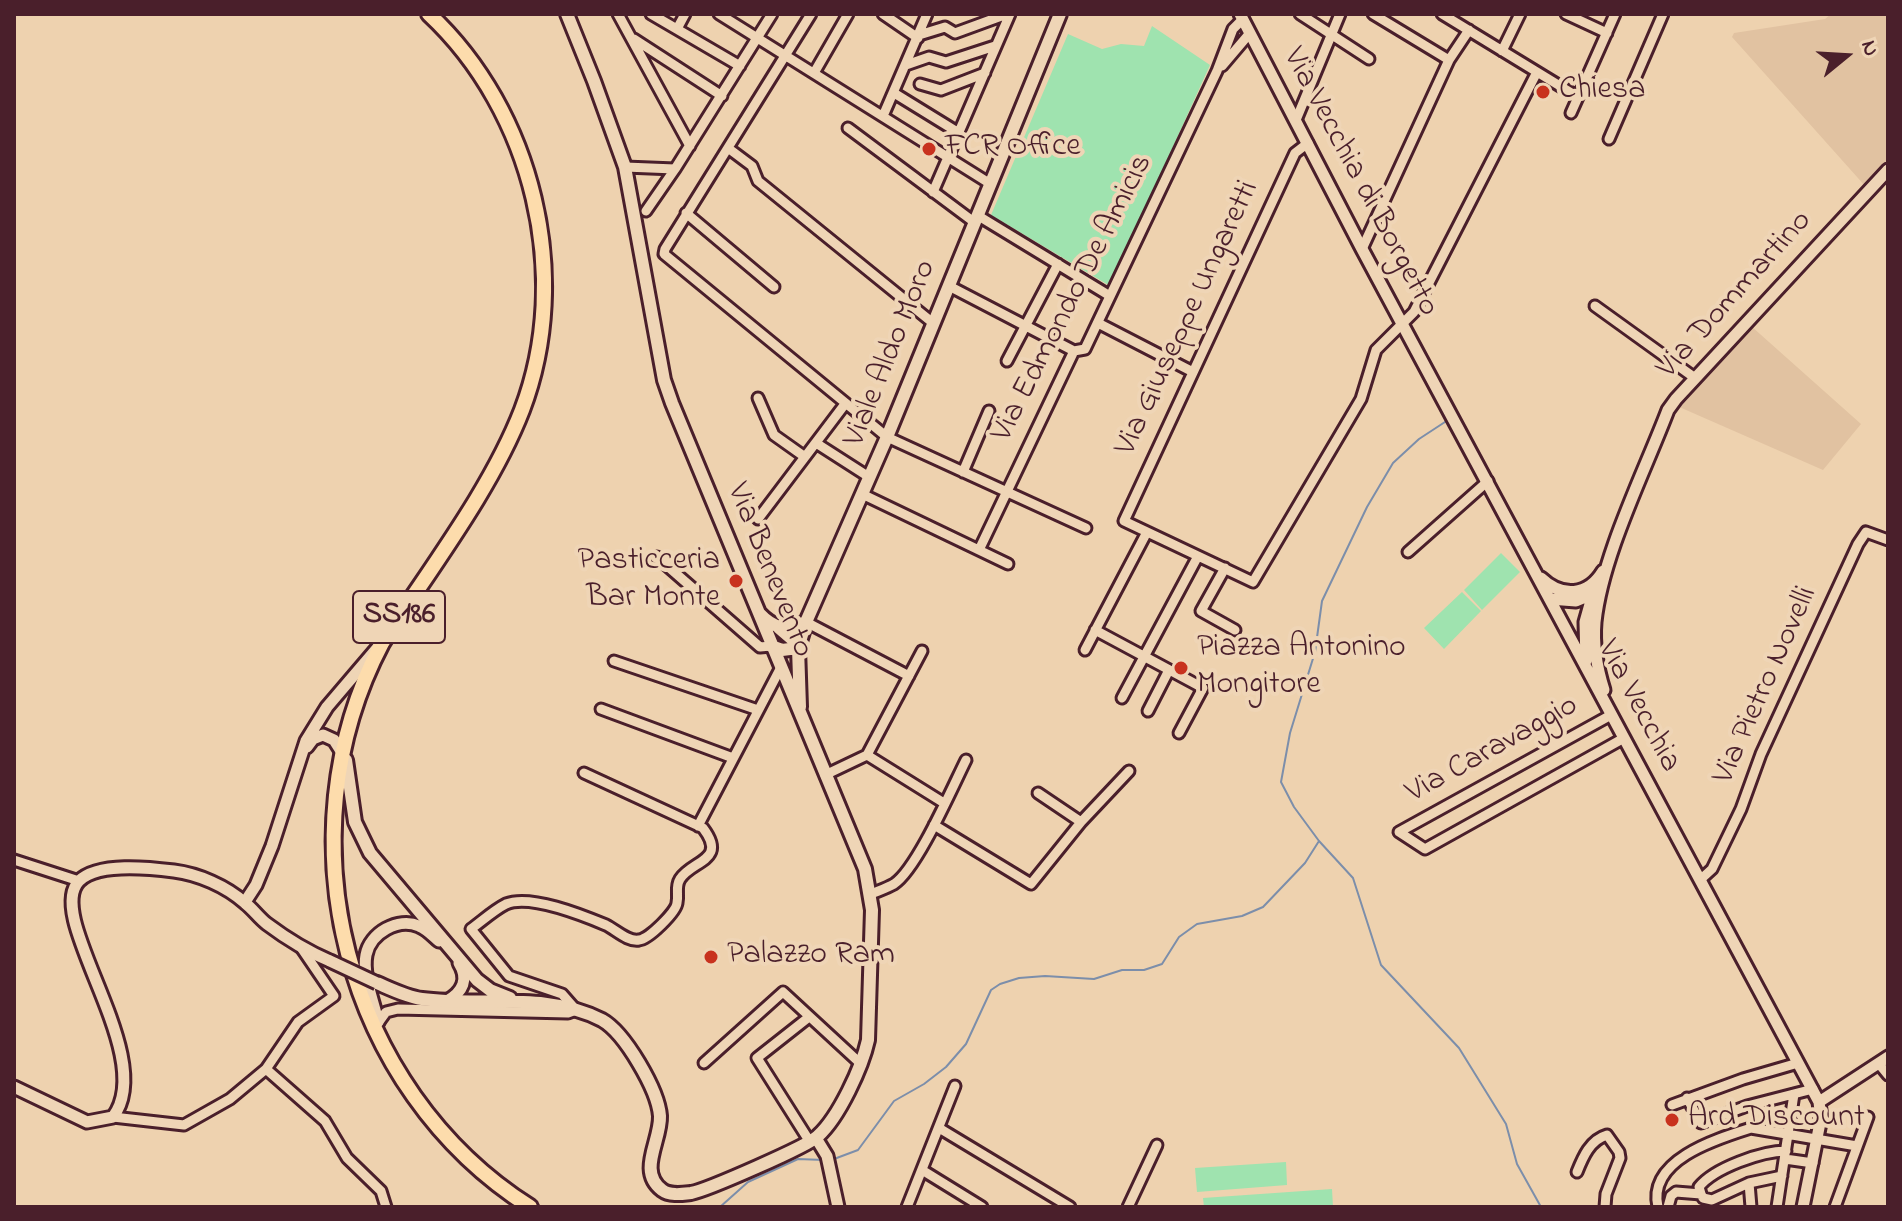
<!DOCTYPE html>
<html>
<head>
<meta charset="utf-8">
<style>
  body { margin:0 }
  #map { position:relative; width:1902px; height:1221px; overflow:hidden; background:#eed2af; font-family:"Indie Flower",sans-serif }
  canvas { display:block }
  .frame { position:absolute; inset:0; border:16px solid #4a1f2b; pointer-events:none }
  .north { position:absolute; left:1806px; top:16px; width:80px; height:80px; -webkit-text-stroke:6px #efd5b6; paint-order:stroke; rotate:72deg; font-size:22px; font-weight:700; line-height:32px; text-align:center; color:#4a1f2b }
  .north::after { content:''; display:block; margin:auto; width:28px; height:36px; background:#4a1f2b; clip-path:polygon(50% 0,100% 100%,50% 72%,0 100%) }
</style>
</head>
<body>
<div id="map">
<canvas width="1902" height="1221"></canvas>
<div class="frame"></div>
<div class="north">N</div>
</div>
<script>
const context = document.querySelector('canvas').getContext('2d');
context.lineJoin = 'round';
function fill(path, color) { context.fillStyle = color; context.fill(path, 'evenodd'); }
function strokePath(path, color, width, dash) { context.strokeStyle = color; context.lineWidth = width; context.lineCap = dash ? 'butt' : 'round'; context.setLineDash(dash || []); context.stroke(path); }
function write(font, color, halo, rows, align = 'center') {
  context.font = font + ' "Indie Flower",sans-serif'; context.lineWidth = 8; context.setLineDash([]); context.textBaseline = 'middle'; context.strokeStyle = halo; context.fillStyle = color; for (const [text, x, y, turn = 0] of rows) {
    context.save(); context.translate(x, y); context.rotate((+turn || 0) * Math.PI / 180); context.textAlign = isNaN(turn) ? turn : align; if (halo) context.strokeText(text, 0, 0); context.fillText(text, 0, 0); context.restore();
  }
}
fill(new Path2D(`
  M1831,14H1888V163L1866,187L1732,37L1734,33L1825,19Z
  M1751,326L1861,424L1823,470L1677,406L1686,401L1701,380L1711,374L1714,364Z`), '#e1c2a1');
fill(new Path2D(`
  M1152,26L1210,65L1110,286L991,215L1068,34L1102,49L1121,44L1144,46Z
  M1501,553L1520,572L1482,610L1464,590Z
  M1462,592L1481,611L1444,649L1424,628Z
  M1286,1162L1287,1185L1197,1192L1195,1168Z
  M1332,1189L1333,1207H1204L1203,1198Z`), '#9fe3af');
strokePath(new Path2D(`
  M1448,420L1419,439L1393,463L1367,507L1322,601L1315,652L1290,733L1281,782L1294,807L1319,841L1353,878L1381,965L1459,1048L1506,1124L1517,1164L1541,1207
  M834,1159L858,1150L894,1101L924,1084L946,1067L966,1044L991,990L1000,984L1019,978L1045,976L1094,979L1122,970H1144L1162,964L1179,937L1197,924L1242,916L1263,907L1305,863L1319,841
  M720,1207L748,1182L798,1159L824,1160`), '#7c8eaa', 2);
const minor = new Path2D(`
  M618,14L690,146
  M651,14L740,66
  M719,14L989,183
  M811,14L665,249L664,254L887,437L1086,528
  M883,14L918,38
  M1300,14L1369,59
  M1373,14L1449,60
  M1442,14L1578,97
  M1566,14L1607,33
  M677,29L685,14
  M919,35L945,27L955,33L1007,14
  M634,39L722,96
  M1502,51L1520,14
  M906,65L929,57L946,62L995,46
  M1222,66L1250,33
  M814,73L848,14
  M920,84L941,90L985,73
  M894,93L959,133
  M1571,113L1615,14
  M883,116L927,14
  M1296,120L1340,14
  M848,128L974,222
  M1609,139L1663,14
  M1308,143L1295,153L1124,521L1253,582L1361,399L1376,350L1414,312L1537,72
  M728,148L752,166L758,181L933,323
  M625,167L675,169L772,14
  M933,192L1010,14
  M646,211L675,169
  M686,213L774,287
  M977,215L1110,296
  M1362,249L1449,60L1469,30
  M949,286L1074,351
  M1595,306L1695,378
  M1098,323L1193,372
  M1007,361L1058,264
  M758,398L774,435L805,457
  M816,443L869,477
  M963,472L989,411
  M862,494L1008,564
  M758,519L845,404
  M979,550L1074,351L1085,349L1217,71L1233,29L1243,19
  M1408,552L1488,481
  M657,557L760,647L771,646
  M1225,568L1201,611L1235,630
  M806,622L909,676
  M1095,630L1203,688L1179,733
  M1085,650L1147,532
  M614,661L758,710
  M1122,698L1198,556
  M601,709L733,758
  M1148,711L1169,670
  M1611,715L1399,832L1425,849L1624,738
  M867,755L944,803
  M825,775L867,755L922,651
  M1038,793L1081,822
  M934,825L1031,884L1081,822L1129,771
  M698,826L780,669
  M14,860L79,881
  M1700,880L1712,869L1741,809L1761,754L1858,544L1866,532L1888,540
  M871,894C878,891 887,888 894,884C917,869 952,788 966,760
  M809,1017L757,1058L810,1142
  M378,1023L386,1012L398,1009L568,1013L576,1010L562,994L509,976L471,929C482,921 494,910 506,904C530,894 582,915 606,925C616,930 628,942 639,940C649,939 676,912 677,903C679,894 675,887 680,879C692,860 728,861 703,828L584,773
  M704,1063L783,992L861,1064
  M1879,1064L1888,1075
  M266,1069L325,1121L347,1158L381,1191L386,1207
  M1687,1098L1701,1123L1747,1106L1813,1089
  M1672,1105L1743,1079L1798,1063
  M113,1117L184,1125L230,1099L266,1069L298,1022L334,996L302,949
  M939,1128L1070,1207
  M1785,1159L1813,1163
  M922,1170L982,1207
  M1577,1172C1583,1157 1590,1140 1607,1135L1619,1152L1620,1158L1606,1194L1605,1207
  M1749,1183L1751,1207
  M1701,1194L1699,1187C1714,1168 1762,1151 1786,1151
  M907,1207L955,1086
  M1128,1207L1157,1145
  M1658,1207C1647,1160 1716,1139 1751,1128L1857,1146
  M1668,1207L1671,1196L1676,1192L1701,1194L1703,1198L1712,1200L1749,1183L1782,1176
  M1777,1207L1794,1094
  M1835,1207L1868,1117`);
const tertiary = new Path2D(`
  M1240,14L1362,249L1819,1102L1821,1118L1803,1207
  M1541,578C1562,598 1588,596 1603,571
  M1550,599L1576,601L1595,593
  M1586,661L1585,622L1596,583
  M1604,690C1597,668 1593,645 1595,622C1602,556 1644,473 1668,410L1676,399L1888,170
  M307,747L313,739L323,735L334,740L341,751
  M245,902L256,885L272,846L306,741L327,707L379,646
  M447,1001C463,992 469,979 459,963
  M378,1022C374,1002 362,975 366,955C370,933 398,917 419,926C427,929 433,936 439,941
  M14,1087L87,1122L113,1117C159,1056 43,918 79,881C98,862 150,868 174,871C198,874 226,886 245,903C253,909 259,918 267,924C287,939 306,951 330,961
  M1819,1102L1888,1057
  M816,1138L827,1156L838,1207`);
const secondary = new Path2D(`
  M759,613C774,629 786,631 806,622
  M771,646L782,650L798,648L793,640L779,628
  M800,707L798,648L806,622L887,437L1060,14
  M346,760L355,822L370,853L477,980L490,990L510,998
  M377,983C391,989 407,997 422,999C482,1007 546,991 602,1020C625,1033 658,1090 660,1116C661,1141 637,1171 662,1190C670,1196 682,1194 691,1193C707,1190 808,1146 818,1136C839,1117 862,1067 868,1040L872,910L865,869L672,403L664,380L625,167L594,81L567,14`);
const primary = new Path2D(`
  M429,14C533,111 573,276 522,410C491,490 429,570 382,643C280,836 344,1089 530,1207`);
strokePath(minor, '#4a1f2b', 15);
strokePath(tertiary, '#4a1f2b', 17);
strokePath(secondary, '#4a1f2b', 18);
strokePath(primary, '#4a1f2b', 20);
strokePath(minor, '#efd5b6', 9);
strokePath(tertiary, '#efd5b6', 11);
strokePath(secondary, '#efd5b6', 12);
strokePath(primary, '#fddcac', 14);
const tertiaryBridge = new Path2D(`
  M330,961L377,983`);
strokePath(tertiaryBridge, '#4a1f2b', 17, []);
strokePath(tertiaryBridge, '#efd5b6', 11);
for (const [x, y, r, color] of [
  [1543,92,8,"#c8321e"],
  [929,149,8,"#c8321e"],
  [736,581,8,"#c8321e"],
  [1181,668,8,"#c8321e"],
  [711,957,8,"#c8321e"],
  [1672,1120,8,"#c8321e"]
]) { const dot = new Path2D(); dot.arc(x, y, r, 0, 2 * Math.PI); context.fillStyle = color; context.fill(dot); strokePath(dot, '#efd5b6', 3); }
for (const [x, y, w] of [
  [399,617,92]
]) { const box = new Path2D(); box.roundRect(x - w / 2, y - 26, w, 52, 6); context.fillStyle = '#efd5b6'; context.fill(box); strokePath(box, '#4a1f2b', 2); }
write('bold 30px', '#4a1f2b', null, [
  ["SS186",399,617]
]);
write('32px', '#4a1f2b', '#efd5b6', [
  ["Chiesa",1559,92],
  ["FCR Office",945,149],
  ["Pasticceria",720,563,"right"],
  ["Bar Monte",720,600,"right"],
  ["Piazza Antonino",1197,650],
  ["Mongitore",1197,687],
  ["Palazzo Ram",727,957],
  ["Ard Discount",1688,1120]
], 'left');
write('32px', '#4a1f2b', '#efd5b6', [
  ["Via Vecchia di Borgetto",1359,183,62],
  ["Via Dommartino",1736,296,-48],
  ["Via Edmondo De Amicis",1074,299,-63],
  ["Via Giuseppe Ungaretti",1189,319,-65],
  ["Viale Aldo Moro",892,354,-68],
  ["Via Benevento",768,571,68],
  ["Via Pietro Novelli",1767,686,-66],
  ["Via Vecchia",1637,707,62],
  ["Via Caravaggio",1493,751,-29]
]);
</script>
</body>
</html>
